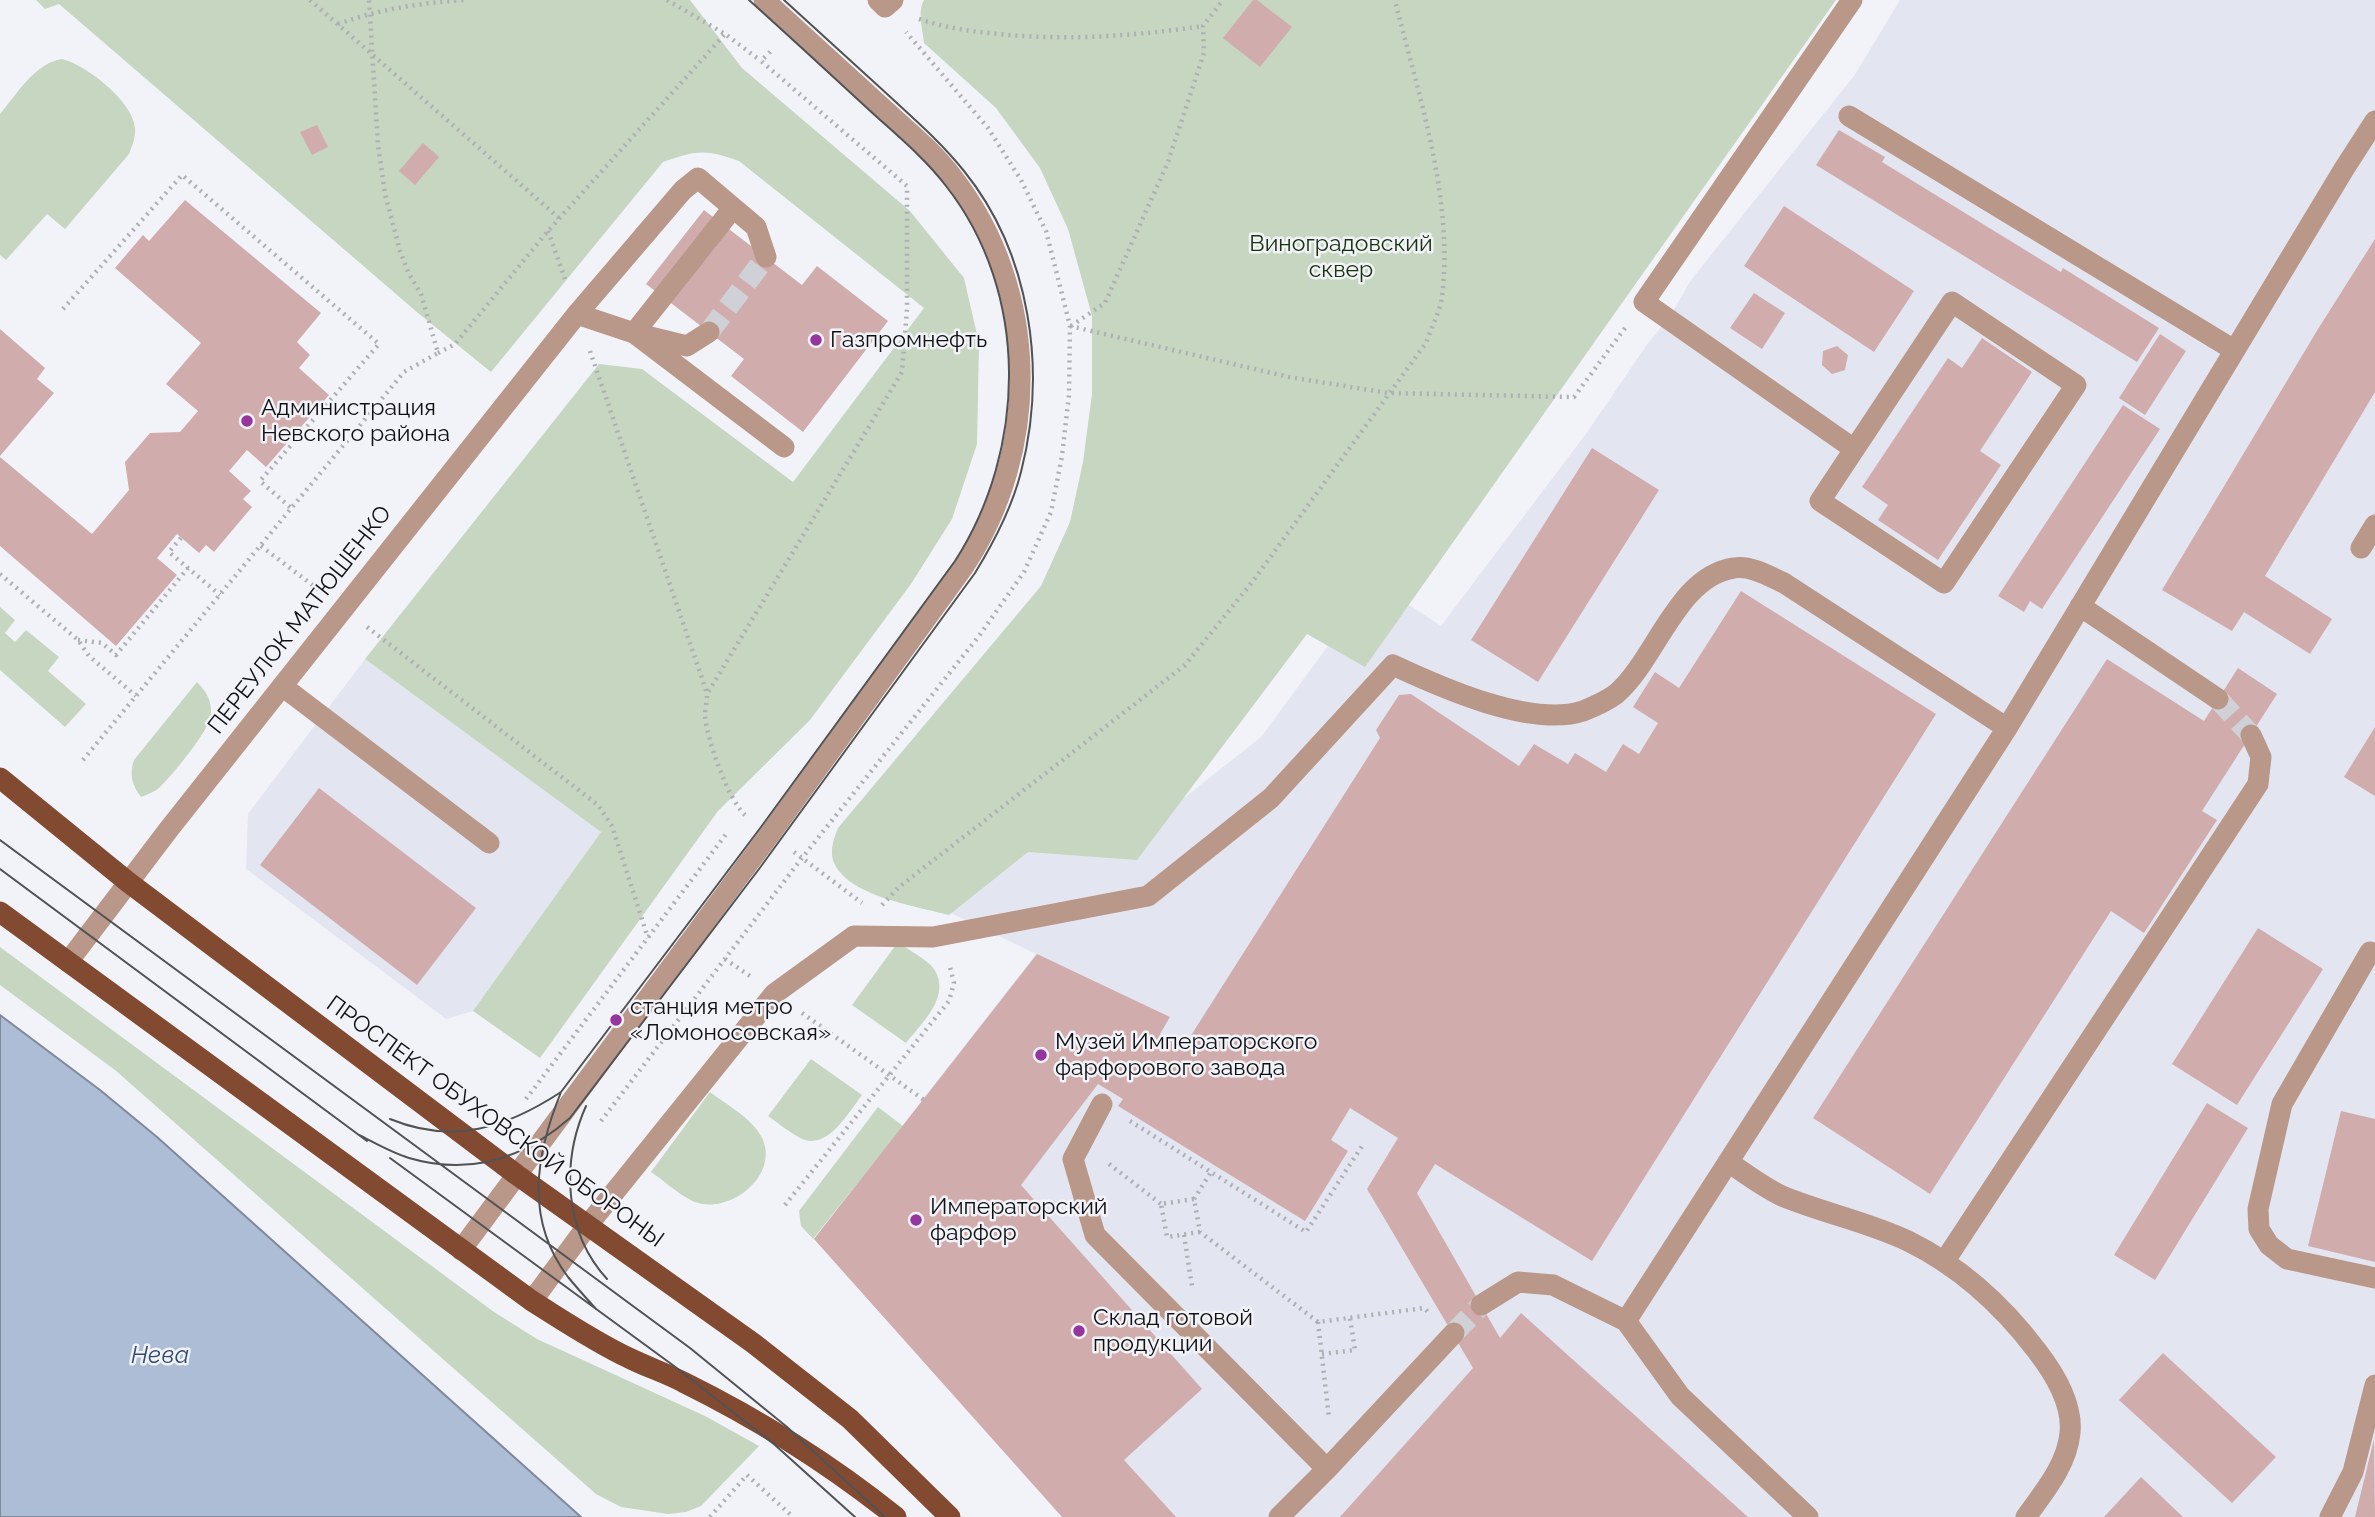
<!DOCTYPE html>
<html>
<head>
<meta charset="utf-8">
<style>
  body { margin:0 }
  canvas { display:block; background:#f2f3f8 }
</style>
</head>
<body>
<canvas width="2375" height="1517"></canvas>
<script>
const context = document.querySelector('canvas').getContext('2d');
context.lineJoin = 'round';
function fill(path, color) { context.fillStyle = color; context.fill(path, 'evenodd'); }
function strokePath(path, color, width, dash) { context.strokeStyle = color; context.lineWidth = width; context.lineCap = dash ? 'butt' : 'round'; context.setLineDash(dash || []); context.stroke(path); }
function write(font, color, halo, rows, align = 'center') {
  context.font = font + ' Raleway,sans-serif'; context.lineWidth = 5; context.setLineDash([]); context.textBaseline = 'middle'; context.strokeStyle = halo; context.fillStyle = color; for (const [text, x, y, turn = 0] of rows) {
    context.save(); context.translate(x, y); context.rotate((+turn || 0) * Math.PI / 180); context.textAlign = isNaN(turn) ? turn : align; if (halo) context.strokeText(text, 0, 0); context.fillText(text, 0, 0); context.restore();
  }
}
fill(new Path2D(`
  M1900,0H2375V1517H1062L814,1239L1036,954L909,893L999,829L1151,824L1261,737L1375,582L1441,626L1588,431L1648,343L1669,318L1691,280L1854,76Z
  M365,659L601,832L473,1011L446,1019L246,869L248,814Z`), '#e3e6f1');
fill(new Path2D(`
  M36,0H690L742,68L910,211L964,278L979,343L977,444L952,519L911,584L810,720L718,811L540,1058L473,1011L601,832L365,659L599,364L642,369L793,482L924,308L739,161C705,149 697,150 663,162L491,372L418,313L59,4L45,9Z
  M924,0H1836L1365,667L1307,634L1137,860L1028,852L949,915C916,906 845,896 833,860C830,849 834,838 838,828L1041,586L1070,522L1083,462L1092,394V316L1068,229L1040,168L996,108L924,43C923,30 917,12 924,0Z
  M62,59C86,65 133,101 135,128C136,137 132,146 129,154L65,229L47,214L6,260L0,255V114C17,94 35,63 62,59Z
  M0,607L15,620L5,633L15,642L26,630L59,657L48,671L86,704L65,727L0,670Z
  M197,682C207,692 212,701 211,716C209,730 172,776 160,787C155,792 148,794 141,797C132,785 129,774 134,760Z
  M898,942C908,950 927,959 934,969C952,996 921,1024 906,1043L852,1005Z
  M0,947L494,1312L537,1339L705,1416L759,1446L701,1506L686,1512L668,1514L621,1507L596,1494L115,1070L0,985Z
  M811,1059L862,1095C848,1113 827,1152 800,1138C789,1132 778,1123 768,1116Z
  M710,1092C727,1105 753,1119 762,1138C780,1175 730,1215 695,1202C682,1197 663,1180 651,1172Z
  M878,1107L903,1126L813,1239L801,1226L799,1211Z`), '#c6d6c1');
const water = new Path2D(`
  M0,1015L100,1090L157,1137L581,1517H0Z`);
fill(water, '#adbdd6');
strokePath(water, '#7e899c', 2);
fill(new Path2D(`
  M1253,0H1257L1292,27L1260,67L1223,38Z
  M317,125L328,147L312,155L300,132Z
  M1839,130L1885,157L1882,162L2061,272L2063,268L2159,328L2137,362L1816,165Z
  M423,143L439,157L415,185L399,171Z
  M185,200L321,313L297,342L310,355L299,368L329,395L266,467L247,450L229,471L251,491L243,499L252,507L214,552L206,545L199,553L177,534L157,558L177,575L116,646L0,546V457L92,534L129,490L125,462L150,433L180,432L198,411L166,384L201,343L115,268L143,235L149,241Z
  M1784,206L1914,291L1874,352L1744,266Z
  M704,210L802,285L817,266L888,321L803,432L731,376L744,359L646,284Z
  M2375,239V392L2265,576L2332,619L2310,654L2244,612L2232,631L2162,590L2318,329Z
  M1754,293L1785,313L1762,349L1730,328Z
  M0,329L45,368L37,379L54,393L0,456Z
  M2160,334L2186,351L2145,415L2119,398Z
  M1982,338L2032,372L1980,451L2001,465L1938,560L1878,520L1888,505L1862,487L1948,358L1962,368Z
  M1837,346L1848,355L1845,370L1832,374L1822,365L1823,351Z
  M2123,405L2160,429L2042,609L2030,601L2024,612L1998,596Z
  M1592,448L1659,490L1538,682L1471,640Z
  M1741,591L1936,714L1592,1261L1435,1164L1417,1193L1500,1338L1521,1313L1748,1517H1340L1473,1368L1367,1189L1398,1138L1350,1108L1331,1140L1348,1151L1305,1221L1118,1106L1123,1099L1098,1084L1021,1185L1202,1389L1124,1460L1176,1517H1062L814,1239L1037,954L1170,1017L1160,1034L1183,1048L1380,738L1376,730L1399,695L1411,694L1519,766L1534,744L1568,764L1575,753L1606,772L1623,744L1639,754L1658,723L1633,707L1655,672L1679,688Z
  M2107,659L2204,721L2238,668L2277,694L2202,811L2217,820L2144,933L2111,911L1930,1194L1813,1118Z
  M2375,727V796L2344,777Z
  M319,788L476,908L417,985L260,865Z
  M2258,928L2323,969L2237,1105L2172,1064Z
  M2207,1103L2248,1128L2155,1280L2114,1255Z
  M2341,1111L2375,1119V1262L2308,1246Z
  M2163,1353L2276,1457L2232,1503L2119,1400Z
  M2374,1439L2375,1517H2355Z
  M2141,1477L2183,1517H2104Z`), '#d0adac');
strokePath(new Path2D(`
  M709,332L766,257
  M2218,699L2251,735
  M1454,1333L1481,1305`), '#d0d1d6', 21, [21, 10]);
strokePath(new Path2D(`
  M310,0L559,218
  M667,0L725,34L761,61
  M919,19C945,28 970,31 998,34C1068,41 1135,36 1203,26
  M338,24C380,9 420,3 465,0
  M548,231L565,279
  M63,309L182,175L379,344L260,481L291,508
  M1070,326L1289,377L1388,393L1574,397L1625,328
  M1071,326L1105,303L1168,162L1204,53L1203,26L1223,0
  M590,351L707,693
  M438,353L455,344L548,231L725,34
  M181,538L169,552L220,595
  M261,546L319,590
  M0,574L78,640L89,656L136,696
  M367,627L598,805L612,826L648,938
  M78,640L102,643L116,655L188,568
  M83,760L404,372L438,353L421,294L409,274L400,251L385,194L378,145L369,0
  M745,815C728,799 707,740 705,716C705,709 707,701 707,694L902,372L907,309V186L761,61L772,50
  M794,852L862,903
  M882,905L899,887L1185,665L1253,581L1426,343C1431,328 1440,312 1442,297C1454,197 1418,95 1395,0
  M725,959L750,976
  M802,1013L924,1100
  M526,1099L727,833
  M601,1121L802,858L979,636L1024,572L1051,512L1062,456L1069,395L1070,326L1046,231L1021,180L988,128L906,32
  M1130,1121L1306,1232L1364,1143
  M1109,1164L1161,1204
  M1194,1199L1211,1172
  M785,1205L949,1001L954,983L950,967
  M1200,1232L1167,1237L1161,1204L1194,1199L1200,1232L1318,1322L1424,1308L1430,1314
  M1184,1235L1192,1286
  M1318,1322L1329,1418
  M1322,1354L1355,1350L1350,1318
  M710,1517L747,1475L793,1517`), '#aeafb3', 4.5, [2, 5]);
strokePath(new Path2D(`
  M878,0L885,7L893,0
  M1852,0L1644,302L1854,449
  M1849,116L2234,350
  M733,208L634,333L784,447
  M1952,302L2076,385L1944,583L1820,501Z
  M577,314L634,333L687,346L709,332
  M2361,548L2375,525
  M2080,606L2218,699
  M282,686L489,843
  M2370,952L2282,1104L2258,1209L2259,1229L2269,1245L2287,1259L2375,1278
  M68,962L169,829L577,314L683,190L698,178L756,227L766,257
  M1102,1104L1073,1159L1095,1235L1327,1469L1454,1333
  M1728,1162C1745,1173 1763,1187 1782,1196C1823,1213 1868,1222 1908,1241C1959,1266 2003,1306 2037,1351C2054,1373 2073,1404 2070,1433C2067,1465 2044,1492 2026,1517
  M461,1250L770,834L964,566C1041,449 1040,291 953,178C932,150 904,128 878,104C840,69 802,35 764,0
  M1944,1262L2258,784L2261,757L2251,735
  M532,1301L588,1225L774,994L854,936L933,937L1148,896L1271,798L1393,665C1440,687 1531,728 1583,711C1593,707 1608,700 1616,694C1656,660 1677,576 1734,568C1750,565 1769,576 1784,583L2007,728
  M1481,1305L1518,1282L1553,1285L1626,1321L2007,728L2344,169L2375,121
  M1626,1321L1680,1396L1808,1517
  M1279,1517L1327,1469
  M2330,1517L2353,1472L2375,1385`), '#b99789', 21);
strokePath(new Path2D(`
  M0,778L128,882L517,1175L753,1343L850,1419L950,1517
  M0,912L532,1301C564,1321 595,1342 629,1358C647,1367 666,1373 683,1382C758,1419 831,1465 896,1517`), '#824b31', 21);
strokePath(new Path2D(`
  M0,840L690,1348L787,1427L885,1517
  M0,869L367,1141
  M586,1106C561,1162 564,1232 607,1279
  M390,1119C453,1145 506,1128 561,1092
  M359,1135C375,1143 392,1153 409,1158C470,1176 523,1159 570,1118L759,869L975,573C994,542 1012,508 1021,472C1047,371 1031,254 964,171C941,142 913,118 886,93C852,62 818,31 784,0
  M390,1158L674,1366L775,1445L855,1517
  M596,1309C587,1299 577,1288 568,1277C524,1219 536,1154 561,1092L761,827L955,561C1027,449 1030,293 946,186C924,157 894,133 867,108C828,72 789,36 749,0`), '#515254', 2);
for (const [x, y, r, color] of [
  [816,340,7,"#95359d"],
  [247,421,7,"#95359d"],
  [616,1020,7,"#95359d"],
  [1041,1055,7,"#95359d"],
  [916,1220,7,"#95359d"],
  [1079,1331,7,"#95359d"]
]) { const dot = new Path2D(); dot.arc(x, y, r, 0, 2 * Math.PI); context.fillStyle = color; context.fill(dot); strokePath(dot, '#f2f3f8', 2.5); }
write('23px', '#18320c', '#f2f3f8', [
  ["Виноградовский",1341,244],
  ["сквер",1341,270]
]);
write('23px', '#111113', '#f2f3f8', [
  ["Газпромнефть",830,340],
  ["Администрация",261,408],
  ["Невского района",261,434],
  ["станция метро",630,1007],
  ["«Ломоносовская»",630,1033],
  ["Музей Императорского",1055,1042],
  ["фарфорового завода",1055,1068],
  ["Императорский",930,1207],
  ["фарфор",930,1233],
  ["Склад готовой",1093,1318],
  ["продукции",1093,1344]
], 'left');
write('23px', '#111113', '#f2f3f8', [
  ["ПЕРЕУЛОК МАТЮШЕНКО",300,620,-52],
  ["ПРОСПЕКТ ОБУХОВСКОЙ ОБОРОНЫ",495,1122,36]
]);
write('italic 24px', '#324b70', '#f2f3f8', [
  ["Нева",160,1356]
]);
</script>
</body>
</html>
